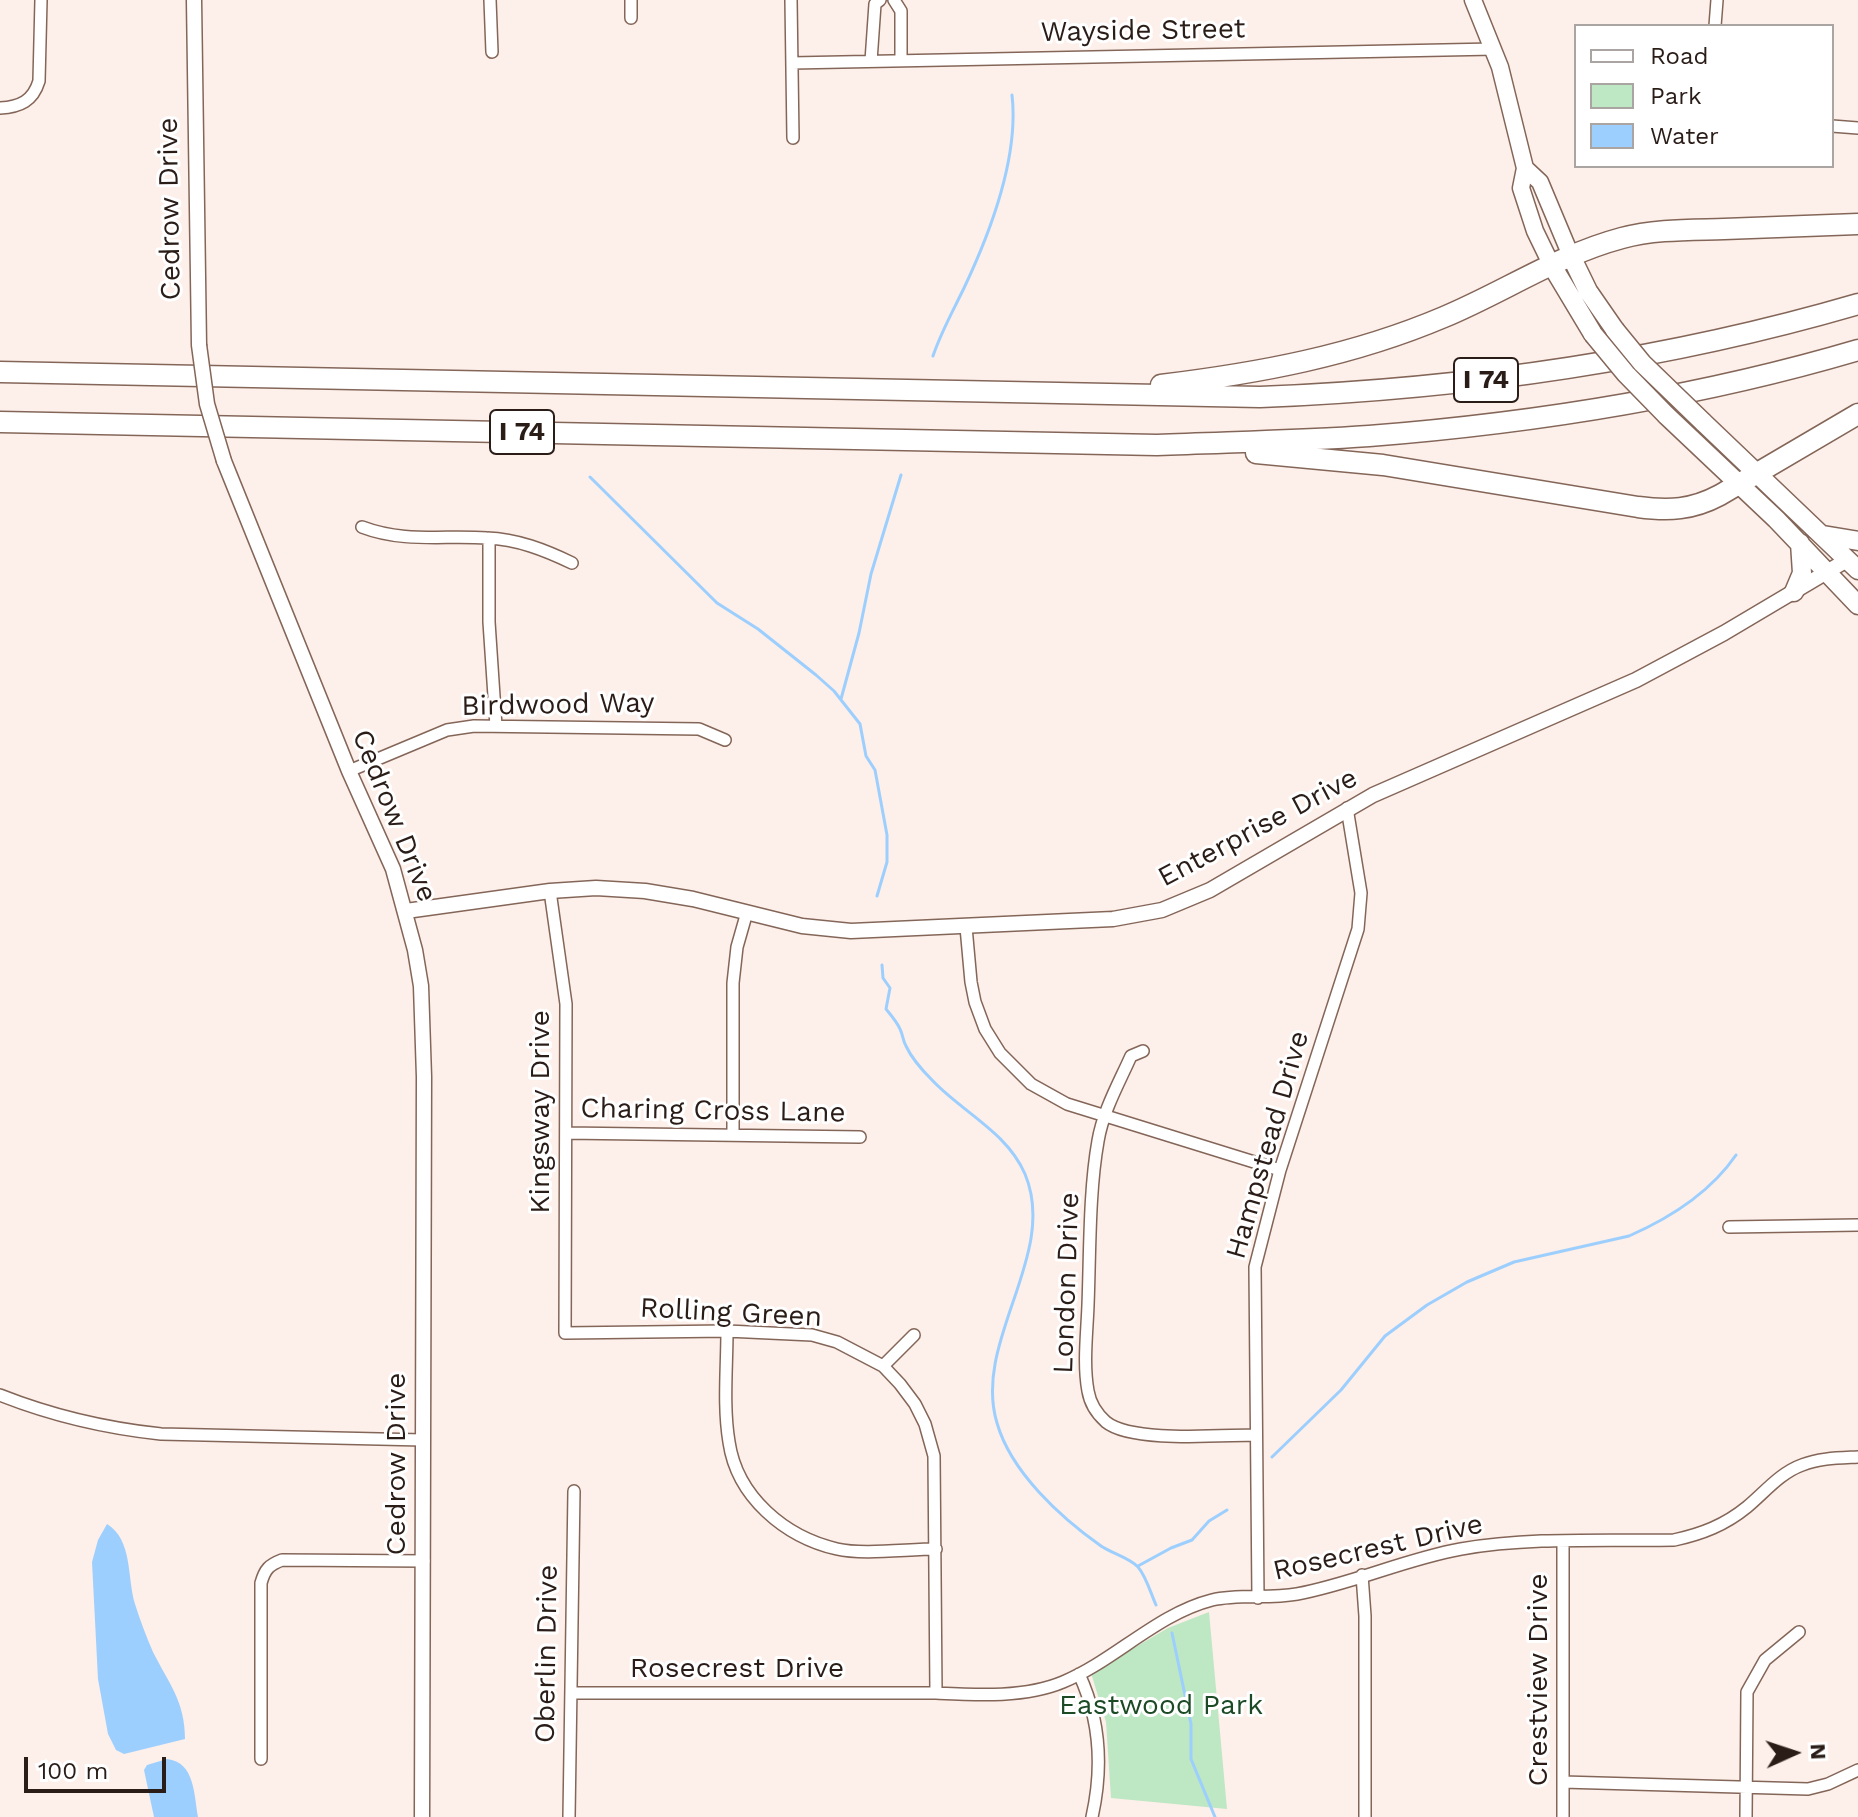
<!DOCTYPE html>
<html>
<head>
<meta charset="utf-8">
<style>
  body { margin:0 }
  #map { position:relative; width:1858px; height:1817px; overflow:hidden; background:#fdefe9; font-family:"Work Sans",sans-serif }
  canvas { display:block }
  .legend { position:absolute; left:1574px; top:24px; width:260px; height:144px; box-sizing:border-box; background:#fff; border:2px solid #aaa5a3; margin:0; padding:10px 14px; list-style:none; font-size:24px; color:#2a1d18 }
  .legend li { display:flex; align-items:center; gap:16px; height:40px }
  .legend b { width:40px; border:2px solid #aaa5a3 }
  .north { position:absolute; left:1754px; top:1713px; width:80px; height:80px; -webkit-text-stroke:6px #fff; paint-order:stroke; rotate:87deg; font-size:22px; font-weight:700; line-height:32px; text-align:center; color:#2a1d18 }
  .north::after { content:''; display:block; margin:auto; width:28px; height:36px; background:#2a1d18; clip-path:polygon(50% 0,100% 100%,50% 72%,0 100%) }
  .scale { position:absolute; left:24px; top:1757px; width:142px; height:36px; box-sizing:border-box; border:4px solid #2a1d18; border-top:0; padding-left:10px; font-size:24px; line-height:28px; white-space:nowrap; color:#2a1d18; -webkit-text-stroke:6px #fff; paint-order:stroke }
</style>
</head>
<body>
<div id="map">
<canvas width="1858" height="1817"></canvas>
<ul class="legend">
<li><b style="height:10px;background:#fff"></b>Road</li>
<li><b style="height:22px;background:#bee7c3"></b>Park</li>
<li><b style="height:22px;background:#9dcffe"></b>Water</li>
</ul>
<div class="north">N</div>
<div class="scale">100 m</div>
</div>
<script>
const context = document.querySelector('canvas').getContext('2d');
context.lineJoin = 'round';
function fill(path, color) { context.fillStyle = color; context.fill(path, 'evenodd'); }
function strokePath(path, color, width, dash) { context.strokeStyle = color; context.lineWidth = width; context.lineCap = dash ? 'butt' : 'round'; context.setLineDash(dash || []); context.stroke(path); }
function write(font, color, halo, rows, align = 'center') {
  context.font = font + ' "Work Sans",sans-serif'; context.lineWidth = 6; context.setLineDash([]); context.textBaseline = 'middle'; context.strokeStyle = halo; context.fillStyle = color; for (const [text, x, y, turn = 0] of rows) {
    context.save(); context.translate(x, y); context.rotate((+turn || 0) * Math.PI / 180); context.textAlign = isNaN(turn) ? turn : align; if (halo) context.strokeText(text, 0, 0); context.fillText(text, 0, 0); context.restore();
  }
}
fill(new Path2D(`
  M1209,1612L1227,1809L1111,1798L1106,1722L1091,1673L1168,1628Z`), '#bee7c3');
fill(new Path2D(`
  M107,1524C133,1540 127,1578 135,1604C140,1620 146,1636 153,1652C169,1684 185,1701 185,1739L124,1754L116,1750L108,1734L98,1679L92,1562L98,1540Z
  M167,1759C195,1762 194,1795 198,1817H154L144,1770L147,1765Z`), '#9dcffe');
strokePath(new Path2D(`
  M933,356C941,332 953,311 964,288C990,233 1019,156 1012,95
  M590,477L717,603L758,629L816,675L834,691L860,724L866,756L875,770L887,835V862L877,896
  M841,699L859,633L871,574L901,475
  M882,965L883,978L890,988L886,1009C891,1015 897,1022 900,1029C903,1035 903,1041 906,1046C912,1059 922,1070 932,1080C962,1112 1007,1132 1025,1174C1059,1255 972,1341 997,1423C1011,1472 1060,1517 1101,1546C1111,1553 1130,1558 1138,1567C1146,1576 1151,1594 1156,1605
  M1272,1457L1341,1390L1385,1336L1427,1305L1467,1282L1514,1262L1629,1236C1670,1218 1710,1193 1736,1155
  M1138,1566L1171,1548L1192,1540L1209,1521L1227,1510
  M1172,1633L1191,1724V1759L1215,1817`), '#9dcffe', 3);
const minor = new Path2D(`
  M490,0L492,52
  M631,0V18
  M791,0L793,138
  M894,0L901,11V60
  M1715,26L1717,0
  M871,61L875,4L880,0
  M792,63L1494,49
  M0,108C20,107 33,101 39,81L41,0
  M1832,126L1858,128
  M362,527C404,543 444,535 487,538C517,539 545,550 572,563
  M489,538V622L496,726
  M349,771L447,730L474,726L699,729L725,740
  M550,891L566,1004L565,1333L727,1331L812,1335L837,1342L883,1366L900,1384L915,1404L925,1424L934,1456L936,1693
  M966,927L971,982L975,1002L985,1029L1000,1053L1031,1084L1067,1104L1280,1170
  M1143,1051L1131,1056C1119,1083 1103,1111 1098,1141C1089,1191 1090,1254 1088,1305C1087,1333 1083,1364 1088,1391C1090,1403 1097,1414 1106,1422C1132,1443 1221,1435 1256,1435
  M566,1133L860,1137
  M733,1135V983L737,947L747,912
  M1729,1227L1858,1225
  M727,1331C727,1367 723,1406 729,1442C737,1497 785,1537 837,1549C862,1555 908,1549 936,1549
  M883,1366L914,1335
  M0,1395C53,1416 105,1428 161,1434L423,1440
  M1362,1575L1365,1616V1817
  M1258,1598L1255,1267L1280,1170L1358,929L1361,893L1347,808
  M1079,1674C1100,1719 1103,1768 1092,1817
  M571,1693H936C976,1695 1025,1698 1063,1682C1114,1661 1157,1614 1212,1600C1239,1594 1269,1599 1297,1594C1352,1584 1405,1559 1461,1549C1530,1537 1604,1541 1674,1540C1702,1534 1725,1525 1747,1507C1765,1492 1780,1473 1802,1465C1820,1458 1839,1458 1858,1457
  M261,1759V1583C265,1569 269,1565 282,1560L424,1561
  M1563,1782L1808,1789L1828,1784L1858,1770
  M569,1817L574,1491
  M1563,1817V1542
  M1746,1817L1747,1692L1765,1660L1799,1632`);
const tertiary = new Path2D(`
  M194,0L199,345
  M224,461L349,771L393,869L415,950L421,986L424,1077L422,1817
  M406,911L550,891L596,888L645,891L693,899L802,926L851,931L1113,919L1162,910L1210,890L1373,795L1636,680L1724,633L1847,560`);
const secondary = new Path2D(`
  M1473,0L1500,67L1525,168L1521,188L1535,231L1551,264
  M1525,168L1540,182L1571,256`);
const primary = new Path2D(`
  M1571,256L1588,291L1615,330
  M1551,264L1593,334
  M1666,415L1776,519L1858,605
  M1703,422L1858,570
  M1823,535L1858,541
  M1794,592L1802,573L1800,543`);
const motorway = new Path2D(`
  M0,372L1260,397C1462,389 1663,361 1858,304
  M1161,385C1259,373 1352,356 1444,317C1504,292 1558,255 1622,238C1655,229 1690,230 1724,229C1769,227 1813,226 1858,224
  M0,422L1157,445C1228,442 1298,441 1369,436C1534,423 1699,397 1858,350
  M1256,453L1383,465L1638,507C1669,511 1692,510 1720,495L1858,414`);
strokePath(minor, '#846659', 14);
strokePath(tertiary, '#846659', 17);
strokePath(secondary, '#846659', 19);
strokePath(primary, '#846659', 21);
strokePath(motorway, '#846659', 23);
strokePath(minor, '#fff', 11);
strokePath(tertiary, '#fff', 14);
strokePath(secondary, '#fff', 16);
strokePath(primary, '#fff', 18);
strokePath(motorway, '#fff', 20);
const tertiaryBridge = new Path2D(`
  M199,345L207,404L224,461`);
const primaryBridge = new Path2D(`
  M1615,330L1642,363L1703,422
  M1593,334L1626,374L1666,415`);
strokePath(tertiaryBridge, '#846659', 17, []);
strokePath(primaryBridge, '#846659', 21, []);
strokePath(tertiaryBridge, '#fff', 14);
strokePath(primaryBridge, '#fff', 18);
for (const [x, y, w] of [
  [1486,380,64],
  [522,432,64]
]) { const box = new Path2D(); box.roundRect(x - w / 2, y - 22, w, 44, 6); context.fillStyle = '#fff'; context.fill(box); strokePath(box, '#2a1d18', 2); }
write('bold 26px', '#2a1d18', null, [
  ["I 74",1486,380],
  ["I 74",522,432]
]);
write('28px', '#2a1d18', '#fff', [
  ["Wayside Street",1143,31,-1],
  ["Cedrow Drive",170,209,-91],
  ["Birdwood Way",558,705,-1],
  ["Cedrow Drive",394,816,68],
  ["Enterprise Drive",1258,828,-28],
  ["Charing Cross Lane",713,1111,1],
  ["Kingsway Drive",541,1112,-90],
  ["Hampstead Drive",1268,1145,-74],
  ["London Drive",1067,1283,-88],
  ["Rolling Green",731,1313,3],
  ["Cedrow Drive",397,1464,-90],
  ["Rosecrest Drive",1378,1548,-13],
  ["Oberlin Drive",547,1654,-89],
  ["Rosecrest Drive",737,1669],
  ["Crestview Drive",1539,1680,-90]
]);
write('28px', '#1b4a25', '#fff', [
  ["Eastwood Park",1161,1706]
]);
</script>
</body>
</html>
